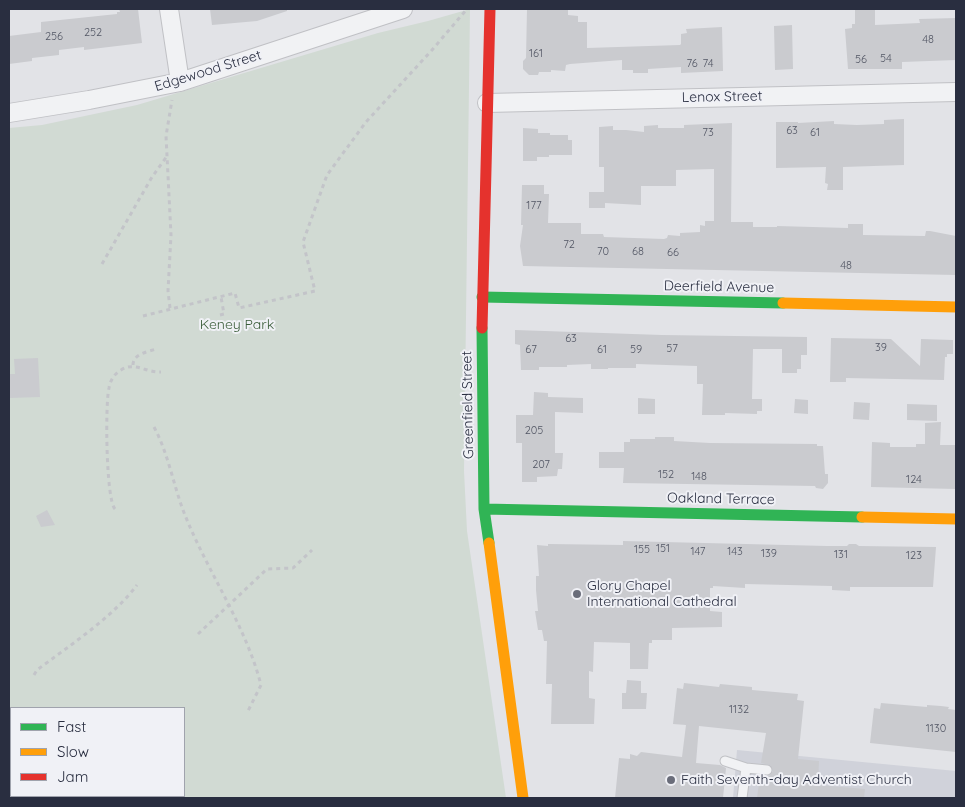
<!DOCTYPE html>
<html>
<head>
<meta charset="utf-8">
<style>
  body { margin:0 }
  #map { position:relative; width:965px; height:807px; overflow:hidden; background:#e2e3e7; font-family:Quicksand,sans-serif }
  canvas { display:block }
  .frame { position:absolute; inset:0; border:10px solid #292e40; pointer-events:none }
  .legend { position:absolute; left:10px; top:707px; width:175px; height:90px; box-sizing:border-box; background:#f0f1f6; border:1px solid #a0a3ad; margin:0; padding:6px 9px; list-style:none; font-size:15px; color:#292e40 }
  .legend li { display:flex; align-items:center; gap:10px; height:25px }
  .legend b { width:25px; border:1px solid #a0a3ad }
</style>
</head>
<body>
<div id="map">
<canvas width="965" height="807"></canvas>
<div class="frame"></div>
<ul class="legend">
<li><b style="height:6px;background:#30b455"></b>Fast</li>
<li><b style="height:6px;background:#ff9f0a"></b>Slow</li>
<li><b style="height:6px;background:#e5322d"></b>Jam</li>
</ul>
</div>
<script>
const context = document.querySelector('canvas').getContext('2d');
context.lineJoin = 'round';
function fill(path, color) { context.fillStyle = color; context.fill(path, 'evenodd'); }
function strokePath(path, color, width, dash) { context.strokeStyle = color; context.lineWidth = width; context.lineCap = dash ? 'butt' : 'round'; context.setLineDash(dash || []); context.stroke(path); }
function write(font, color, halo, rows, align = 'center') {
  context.font = font + ' Quicksand,sans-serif'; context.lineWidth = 4; context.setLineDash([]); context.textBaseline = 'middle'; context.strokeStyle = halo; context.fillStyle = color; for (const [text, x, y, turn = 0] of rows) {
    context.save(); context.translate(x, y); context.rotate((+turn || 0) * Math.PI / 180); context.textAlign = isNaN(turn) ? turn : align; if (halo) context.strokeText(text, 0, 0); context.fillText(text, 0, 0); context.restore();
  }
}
fill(new Path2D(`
  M737,750L956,771V798H733Z`), '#d0d2da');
fill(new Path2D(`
  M470,9L464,471L467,531L506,798H9V128L42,125L137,105L378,33L428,21ZM11,708H184V796H11Z`), '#d1dad3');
fill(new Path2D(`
  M119,9H138L142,43L84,50V47L59,50V55L32,58V61L9,64V36L41,32V22L117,14V12H120Z
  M210,9H287V11L257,21L212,25Z
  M527,9H568V15L578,16V22H587V48L680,45L681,44V34L687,33L686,29L722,27L723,71L681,73V67L648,69V73H633V70H622V60L570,64L566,65L565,71L551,70V72H539L538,75H529L523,69V61L526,58Z
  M855,9H875V25L920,23L919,19L956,18V60L902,62V69H848L845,29L852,28V24H855Z
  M792,25L793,69L775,70L774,26Z
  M904,119V165L843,167V190H827L828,184L825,183L826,167L776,168V122H798V123L834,121V124L857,125L884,124V120Z
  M732,123L731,222H753V227H777V226L848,228V224H863V235L925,236L926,231H930L956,236V275L523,266L520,246L523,225H521L522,185H544V194H549L548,223H581V234H603L604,237L664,239L667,238L668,235L680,236V233L700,232V225L705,226V221H714V169L676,170V186H641V205L605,203V208H589V192H604V167H599V127L613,126V130H626L644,132V126L658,125V128H684V125Z
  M523,128L538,129V133H550V135H568V140H572V155H549V157H537V161H523Z
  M515,330L662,335L807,337V355H801V369H797V373H782V349H753L752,399H762V411H757V414L725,413V415H702L703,384H697V366L636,364V368H608V369H591V364L567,365V367H539V370H521L520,345L515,344Z
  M831,338L891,339L920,366L921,339L953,340V354H947V357H945L944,380L846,378V382H830Z
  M38,358L40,397L9,398V374H15L14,359Z
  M534,392L548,393V397L583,398V413L555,412V453H563L562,469H558L557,476L537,477V482H522V443H516V415H533Z
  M638,398L655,399V414H638Z
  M795,399L808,400V414L794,413Z
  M854,402L870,403L869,420L853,419Z
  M907,404L937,405V421L907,420Z
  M941,422L940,445H956V489L871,487L872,442L890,443V447H916V444H925V423Z
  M655,437H674V441L710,443L817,444V446H823L825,474H828V483L823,489L816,488L815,486L623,483L624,468H599V452H624V442H630V439H655Z
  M47,510L55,525L41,527L36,516Z
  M623,541L827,546H847L849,544H856L859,546L936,547L933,587H850V591L832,590V586L745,584V588L713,586V588H710V611L722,612V627L672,628V640H652V643H649L648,669H630V643L594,642L593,672L589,671V698L595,699L594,724H551L552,684H546L547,641H544L542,630H538L535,611H538L536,590V576H539L537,545L548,546V544L623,545Z
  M627,680L641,681V693H647L646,709H622V693H626Z
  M684,683L719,687L720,684L752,687V690L798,694L797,700L804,701L798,759L819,761L818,785L865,789L864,798H757L760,776H769L773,771L770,765L761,763L766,733L699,726L696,763L720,765L726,768L723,798H615L619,758L630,759V754L637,756L641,752L682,757L686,725L673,724L677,688L683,689Z
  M881,703L927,707V705L941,706L949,707L948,709L956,710V752L870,743L874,708L880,709Z`), '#cacbcf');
const lane = new Path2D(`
  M725,761L746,768
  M742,798L746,768L767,770`);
const street = new Path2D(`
  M169,9L180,82
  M487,103L956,92
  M9,113L89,100L180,82L403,9`);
strokePath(lane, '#c0c1c5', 11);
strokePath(street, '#c0c1c5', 20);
strokePath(new Path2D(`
  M102,264L152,177L167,156
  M170,308L168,291L171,235L166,136L172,100
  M220,315L224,314L221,297
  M143,316L235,293L239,308L315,291L303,242L327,175L366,122L432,50L467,9
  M133,365C133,354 147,352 156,349
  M154,427C168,453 173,483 183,510C206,570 245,623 261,685L247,713
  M115,509C106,500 105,404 109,388C110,381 114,374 121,370C135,361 146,373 161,372
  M198,634L267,569L293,568L312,550
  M34,675L37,670C69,646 113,617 137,585`), '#c3c4c9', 3, [4, 4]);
strokePath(lane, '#f1f2f4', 9);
strokePath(street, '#f1f2f4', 18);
strokePath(new Path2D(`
  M482,297L783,303
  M482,328L484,509L489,543
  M484,509L862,517`), '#30b455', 11);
strokePath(new Path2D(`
  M783,303L956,307
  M862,517L956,519
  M489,543L523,798`), '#ff9f0a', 11);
strokePath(new Path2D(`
  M482,328L490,9`), '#e5322d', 11);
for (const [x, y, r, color] of [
  [577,594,5,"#6a6d7a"],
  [671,780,5,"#6a6d7a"]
]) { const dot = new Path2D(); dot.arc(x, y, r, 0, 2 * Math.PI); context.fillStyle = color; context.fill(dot); strokePath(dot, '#f0f1f6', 2); }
write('11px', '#525664', null, [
  ["252",93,33],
  ["256",54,37],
  ["48",928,40],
  ["161",536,54],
  ["54",886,59],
  ["56",861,60],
  ["76",692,64],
  ["74",708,64],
  ["63",792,131],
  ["73",708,133],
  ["61",815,133],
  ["177",534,206],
  ["72",569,245],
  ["70",603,252],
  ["68",638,252],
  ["66",673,253],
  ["48",846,266],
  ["63",571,339],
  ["39",881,348],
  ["57",672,349],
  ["67",531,350],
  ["61",602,350],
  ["59",636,350],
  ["205",534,431],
  ["207",541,465],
  ["152",666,475],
  ["148",699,477],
  ["124",914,480],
  ["151",663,549],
  ["155",642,550],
  ["147",698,552],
  ["143",735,552],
  ["139",769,554],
  ["131",841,555],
  ["123",914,556],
  ["1132",739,710],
  ["1130",936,729]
]);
write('14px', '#292e40', '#f0f1f6', [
  ["Edgewood Street",208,71,-17],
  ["Lenox Street",722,97,-1],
  ["Deerfield Avenue",719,287,1],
  ["Greenfield Street",468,405,-91],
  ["Oakland Terrace",721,499,1]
]);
write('14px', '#385b37', '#f0f1f6', [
  ["Keney Park",237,325]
]);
write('14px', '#292e40', '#f0f1f6', [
  ["Glory Chapel",587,586],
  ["International Cathedral",587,602],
  ["Faith Seventh-day Adventist Church",681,780]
], 'left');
</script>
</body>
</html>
